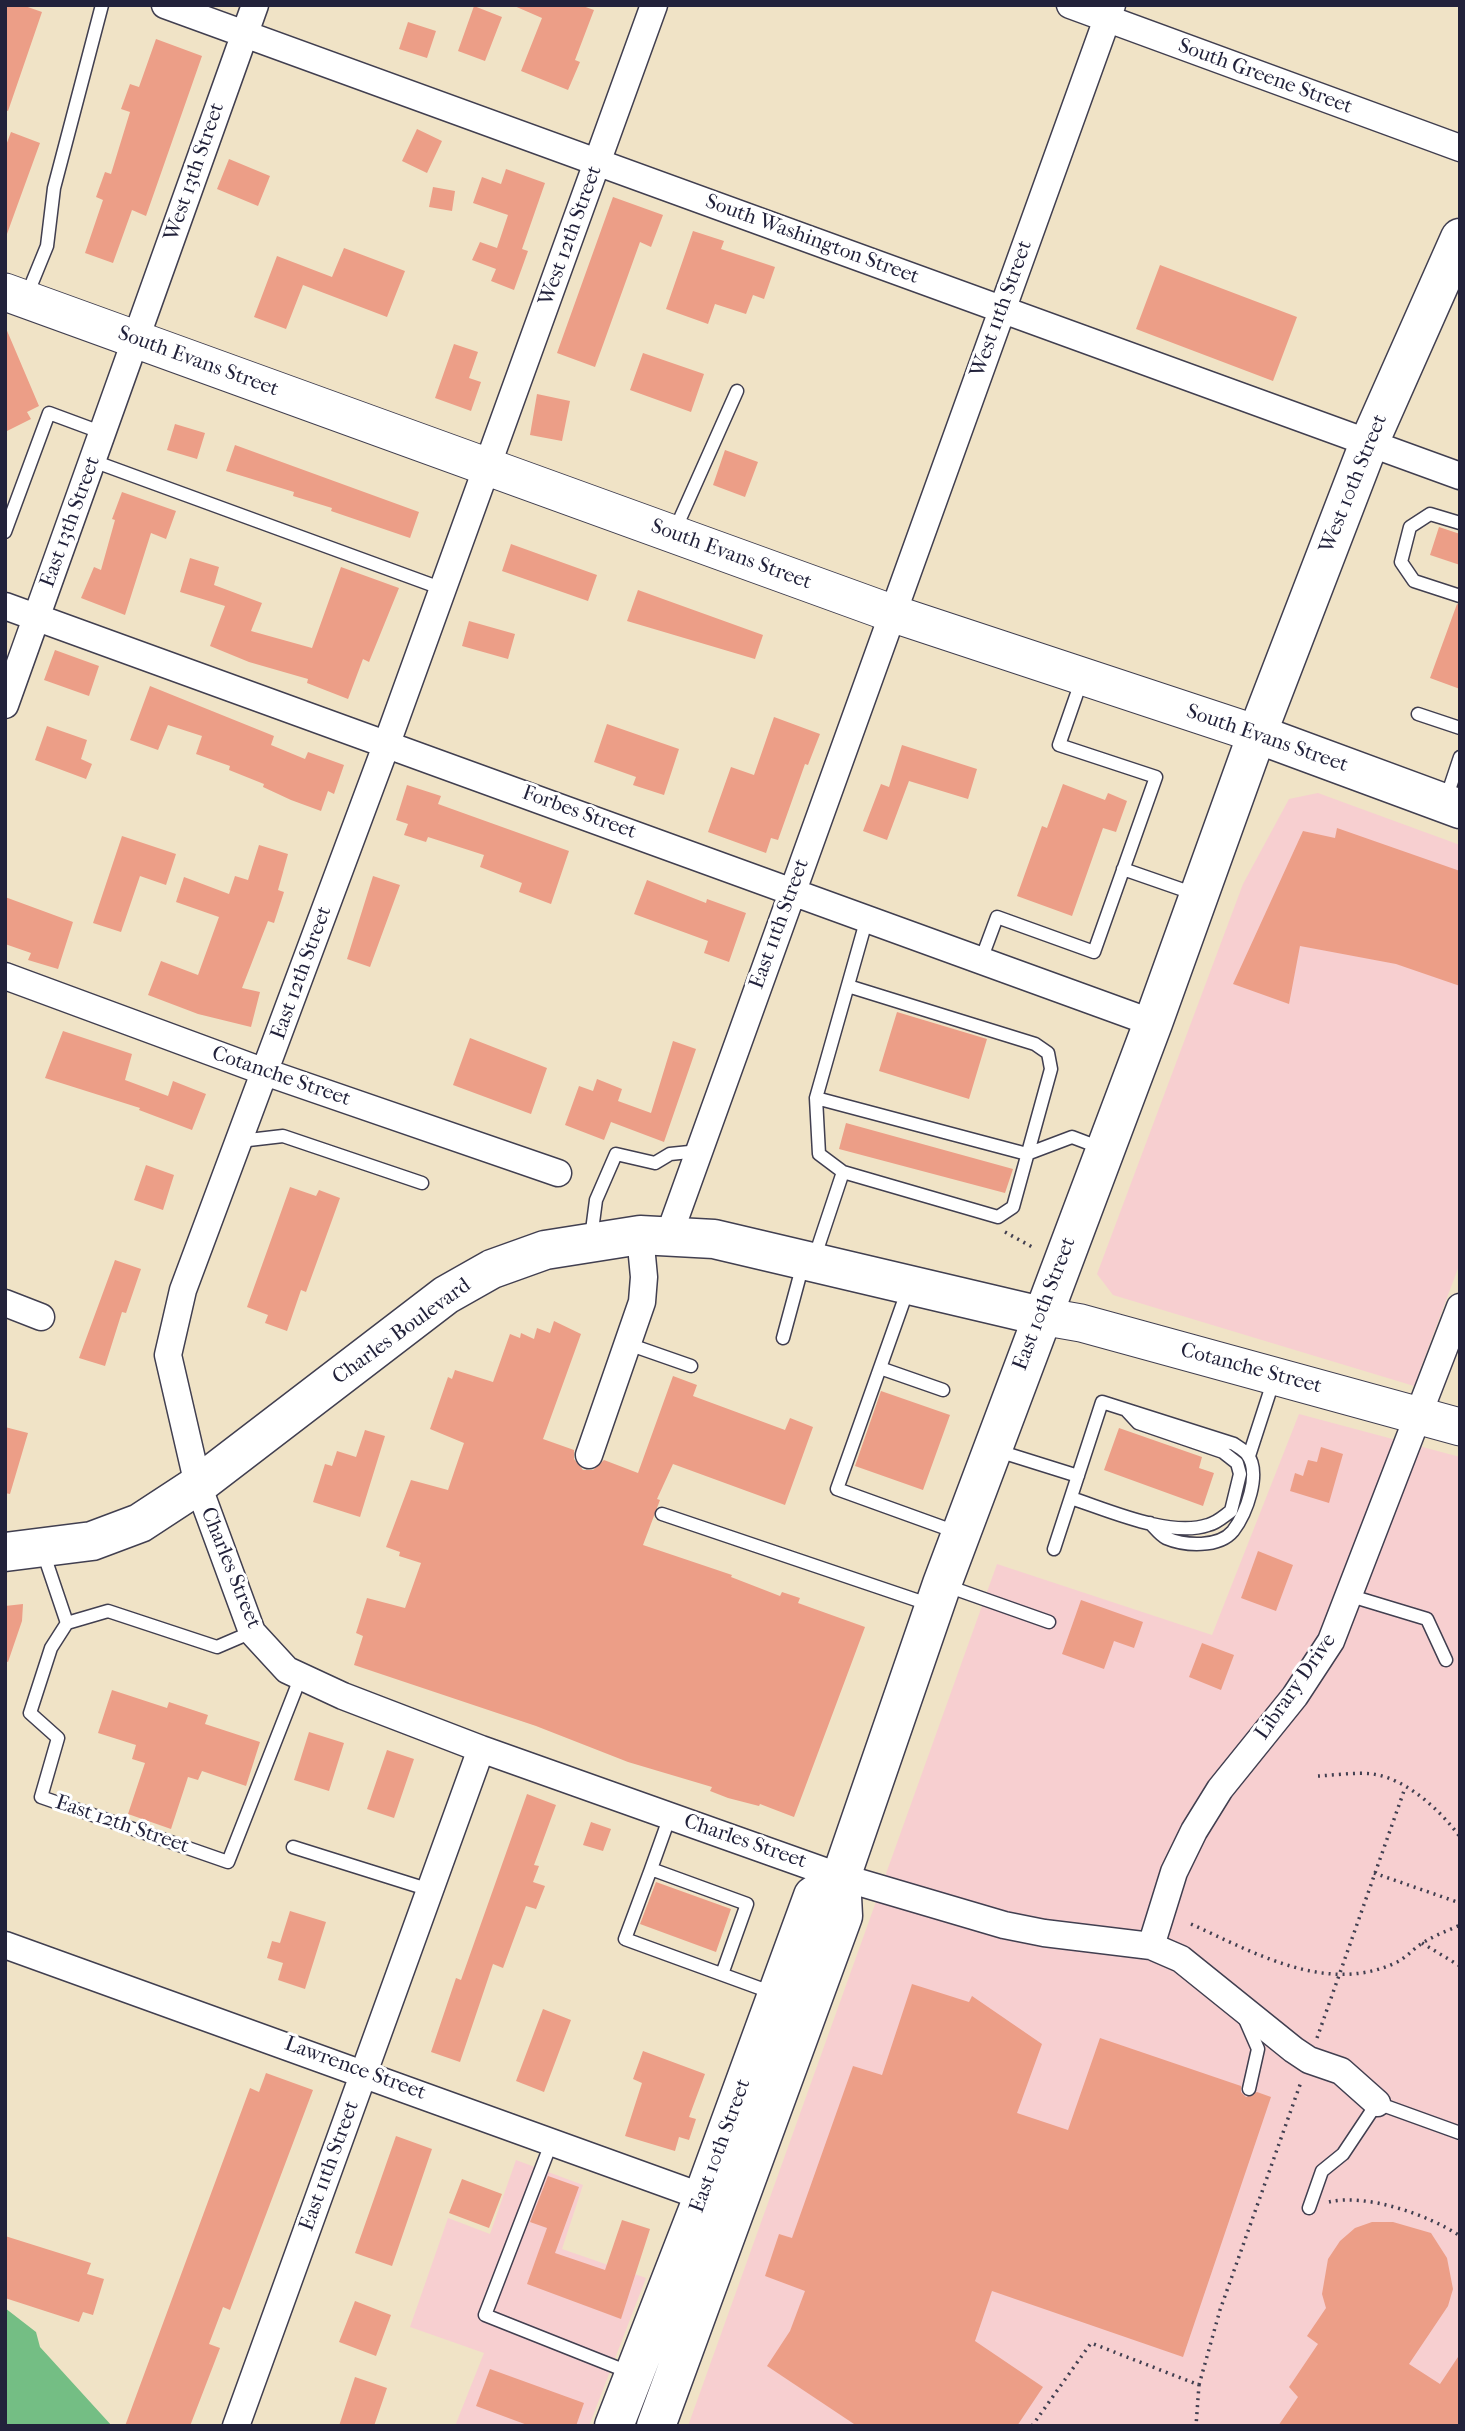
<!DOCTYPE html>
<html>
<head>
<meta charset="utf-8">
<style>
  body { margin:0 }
  #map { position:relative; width:1465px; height:2431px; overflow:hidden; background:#f0e3c6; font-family:"IM FELL French Canon",serif }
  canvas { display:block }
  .frame { position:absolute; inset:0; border:7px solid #22223b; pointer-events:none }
</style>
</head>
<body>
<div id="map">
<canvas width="1465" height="2431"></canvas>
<div class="frame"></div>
</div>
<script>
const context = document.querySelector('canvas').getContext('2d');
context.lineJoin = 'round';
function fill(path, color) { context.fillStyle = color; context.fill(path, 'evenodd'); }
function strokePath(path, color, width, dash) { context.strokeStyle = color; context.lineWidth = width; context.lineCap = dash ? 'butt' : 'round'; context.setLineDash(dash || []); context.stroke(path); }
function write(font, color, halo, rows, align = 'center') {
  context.font = font + ' "IM FELL French Canon",serif'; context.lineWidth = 6; context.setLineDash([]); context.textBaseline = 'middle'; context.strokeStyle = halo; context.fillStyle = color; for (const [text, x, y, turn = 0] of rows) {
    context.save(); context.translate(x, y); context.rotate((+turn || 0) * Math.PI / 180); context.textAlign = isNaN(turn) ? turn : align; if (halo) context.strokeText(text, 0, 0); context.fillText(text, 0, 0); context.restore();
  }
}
fill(new Path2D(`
  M1318,793L1460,845V1263L1414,1386L1113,1295L1097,1274L1243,884L1289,799Z
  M1299,1414L1460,1457V2426H688L997,1564L1212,1635Z
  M516,2160L583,2185L562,2249L646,2278L589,2426H455L484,2353L410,2327L448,2218L490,2234Z`), '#f7cfd0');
fill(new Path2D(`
  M5,2308L36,2332L40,2347L112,2426H5Z`), '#74be84');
fill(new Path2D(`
  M5,5H22L42,12L8,111L5,110Z
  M512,5H580L594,10L575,60L580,62L568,90L521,71L542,18Z
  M474,6L502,17L485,61L458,51Z
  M408,22L436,31L427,58L399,49Z
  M156,39L202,56L146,216L132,210L113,263L85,253L103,200L96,197L105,172L111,174L130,112L121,109L130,84L139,87Z
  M417,129L442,141L427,173L402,161Z
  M11,132L40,143L7,234L5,148Z
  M229,159L270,176L258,206L217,189Z
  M506,169L545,183L522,249L528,251L514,290L491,281L496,269L472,260L480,242L497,248L508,215L473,203L482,177L501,184Z
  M433,187L455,191L452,211L429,207Z
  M613,197L663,215L651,247L640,242L595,367L557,353Z
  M693,231L724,241L721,249L775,267L764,299L753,295L746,314L715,304L708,324L666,309Z
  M344,248L405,271L387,317L303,285L286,329L254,317L277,256L332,277Z
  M1160,265L1297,317L1273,381L1136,329Z
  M5,326L39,406L27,412L31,419L5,432Z
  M454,344L478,352L469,378L481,382L471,411L435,398Z
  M643,353L704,374L691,412L630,390Z
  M537,394L570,401L562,441L530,435Z
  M175,424L205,433L197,459L167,450Z
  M235,445L419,512L410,538L331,511L332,508L293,496L294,492L226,471Z
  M725,450L758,462L745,497L713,485Z
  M122,492L176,511L166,539L151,533L125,615L81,598L94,567L101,570L115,520L112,519Z
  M1439,527L1460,534V565L1430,555Z
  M511,544L597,575L588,601L502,571Z
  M190,558L219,567L214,585L262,603L251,631L312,648L341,567L399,588L369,662L363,659L348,699L307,683L308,679L249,662L210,646L225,606L180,592Z
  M638,590L763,635L755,659L627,621Z
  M1457,604L1460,605V689L1430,678Z
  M469,621L515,634L508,659L462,646Z
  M55,650L99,666L89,696L44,680Z
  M150,686L274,736L271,745L305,759L308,752L344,765L334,794L328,791L321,811L291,800L263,787L264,784L229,770L230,766L196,754L202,736L168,725L158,750L130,740Z
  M774,717L820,734L808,765L805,764L778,840L771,838L766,853L708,832L731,767L754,775Z
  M607,724L679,749L664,795L633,785L636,777L594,762Z
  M47,726L87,740L81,759L92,764L86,779L35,760Z
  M902,745L977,769L968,799L909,781L887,840L863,831L881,784L889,787Z
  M1063,784L1105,800L1108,793L1127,801L1116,832L1103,828L1072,916L1017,896L1042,826L1047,828Z
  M407,785L441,796L438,804L569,851L551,904L519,892L522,883L480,867L484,855L428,837L426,842L404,835L408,824L396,820Z
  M1337,828L1460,871V986L1396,964L1300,946L1289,1004L1233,984L1303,831L1335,838Z
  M122,836L176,854L166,885L140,876L121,932L93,923Z
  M259,845L288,854L278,890L284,892L274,923L268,921L242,988L260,992L251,1027L198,1014L148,995L161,961L198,975L219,917L176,902L184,877L229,894L235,876L248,880Z
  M373,876L400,885L370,967L347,959Z
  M647,880L706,903L707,899L746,913L729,962L704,953L708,941L634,914Z
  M5,897L73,922L58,969L28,960L31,953L5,944Z
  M897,1012L987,1039L969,1099L879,1071Z
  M63,1031L132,1054L125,1080L168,1096L173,1081L206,1094L192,1130L139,1110L140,1108L45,1078Z
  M470,1038L547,1068L531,1114L453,1085Z
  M673,1041L696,1049L664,1142L611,1122L604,1140L565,1125L579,1086L593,1091L597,1079L622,1089L618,1101L651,1113Z
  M846,1123L1013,1169L1005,1193L839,1149Z
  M146,1165L174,1175L163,1210L134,1200Z
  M290,1187L316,1196L319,1190L340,1198L306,1292L301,1290L287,1331L265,1323L268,1315L247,1307Z
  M115,1260L141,1269L126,1313L122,1312L105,1366L79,1358Z
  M554,1321L581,1334L543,1439L574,1450V1459L583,1470H593L604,1460L638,1473L673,1376L697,1385L693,1396L785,1430L790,1418L813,1427L785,1505L673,1464L657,1499L660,1500L643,1545L732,1575L731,1577L780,1596L782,1592L800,1598L798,1603L865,1627L794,1817L760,1804L759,1806L728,1798L710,1791L712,1787L628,1762L536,1726L354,1665L363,1636L356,1633L367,1598L405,1608L421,1563L399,1556L400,1552L386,1547L411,1480L448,1490L464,1443L430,1429L448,1377L452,1379L455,1370L493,1382L510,1334L520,1338L521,1333L534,1339L537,1328L550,1333Z
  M881,1391L950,1415L923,1490L855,1466Z
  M5,1427L28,1433L10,1494L5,1493Z
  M1119,1428L1202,1457L1199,1468L1214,1473L1203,1506L1104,1470Z
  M365,1430L385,1436L360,1517L313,1502L325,1464L332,1466L337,1451L356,1457Z
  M1321,1447L1343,1454L1329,1503L1290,1491L1295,1473L1303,1476L1308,1460L1317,1462Z
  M1258,1551L1293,1565L1276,1611L1241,1598Z
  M1081,1600L1143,1622L1134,1648L1114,1641L1104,1669L1062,1654Z
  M23,1604L22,1621L8,1662L5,1661V1606Z
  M1202,1643L1234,1655L1221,1690L1189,1677Z
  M112,1690L167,1708L169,1702L208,1715L205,1724L260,1742L246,1786L202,1771L198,1780L188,1777L171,1829L128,1814L145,1763L132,1759L136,1745L98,1733Z
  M309,1732L344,1743L329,1791L294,1780Z
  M387,1750L414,1759L394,1818L367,1809Z
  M527,1794L556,1805L534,1865L539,1866L533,1882L545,1886L536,1909L526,1906L503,1968L493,1964L460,2062L431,2052L456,1978L461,1980Z
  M591,1822L611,1829L603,1851L583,1845Z
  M656,1882L731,1909L716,1952L640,1924Z
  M290,1911L326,1922L305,1989L278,1980L283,1963L267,1958L272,1941L280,1943Z
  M912,1984L969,2002L972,1996L1042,2044L1017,2113L1068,2130L1100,2038L1241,2086V2092L1246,2097L1257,2092L1271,2097L1183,2357L992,2291L975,2341L1043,2387L1017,2426H857L767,2366L790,2331L805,2291L765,2276L779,2234L792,2238L853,2066L882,2075Z
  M543,2009L571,2020L544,2092L516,2081Z
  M643,2051L705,2074L689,2117L696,2119L689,2140L679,2137L675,2151L625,2136L642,2083L633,2079Z
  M266,2073L313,2090L230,2310L223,2307L209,2344L220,2348L190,2426H125L250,2088L259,2092Z
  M396,2136L432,2149L392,2266L355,2253Z
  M548,2176L579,2187L555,2253L605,2270L622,2220L650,2229L621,2319L527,2284L547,2228L530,2222Z
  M462,2179L502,2194L489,2228L449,2213Z
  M1372,2222H1393L1431,2233L1447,2258L1453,2289L1448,2306L1409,2364L1440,2384L1460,2354V2426H1278L1298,2397L1289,2387L1318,2344L1307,2336L1326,2308L1322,2294L1328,2259L1340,2241L1355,2228Z
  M5,2236L91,2263L87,2274L104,2279L93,2315L83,2312L79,2322L5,2298Z
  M355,2301L391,2315L376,2356L339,2342Z
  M490,2369L584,2403L576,2426H530L476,2406Z
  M355,2377L387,2388L374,2426H339Z`), '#ec9e87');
const service = new Path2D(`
  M27,295L47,246L54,188L102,5
  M93,461L443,589
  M1460,523L1430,514L1410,527L1401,562L1414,581L1460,596
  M675,530L737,391
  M5,532L49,413L103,433
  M1418,714L1460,728
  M1446,799L1460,757
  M1123,869L1195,894
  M981,960L997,917L1094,952L1156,777L1059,745L1082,679
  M816,1098L1027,1154L1072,1137L1101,1148
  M240,1141L283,1136L422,1183
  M843,1172L998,1217L1013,1207L1051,1069L1048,1053L1035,1044L848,986
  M591,1238L596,1200L616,1154L655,1163L670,1154L699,1151
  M814,1259L843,1172L819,1154L816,1098L867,918
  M908,1289L837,1489L956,1532
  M783,1338L803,1264
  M628,1344L691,1366
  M880,1368L943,1390
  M995,1450L1078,1476
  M1249,1456L1274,1379
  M1071,1498C1108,1510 1170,1538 1208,1525C1217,1523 1224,1516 1231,1511L1240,1474L1237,1463L1223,1452L1138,1423L1126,1410
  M662,1514L931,1605
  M1054,1549L1102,1402L1234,1444C1238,1447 1244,1450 1247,1454C1262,1473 1246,1514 1233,1531C1219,1548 1185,1546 1166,1538C1160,1535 1155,1528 1150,1523
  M43,1552L67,1623
  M947,1586L1049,1622
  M1351,1596L1427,1619L1446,1660
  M252,1632L217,1647L108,1611L67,1623L51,1648L30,1713L58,1738L41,1797L228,1862L301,1676
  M293,1847L430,1890
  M651,1869L670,1816
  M722,1974L747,1904L651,1869L625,1939L773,1993
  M1244,2017L1258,2049L1249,2089
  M552,2141L485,2315L631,2373
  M1309,2208L1322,2171L1343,2154L1377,2103L1460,2133`);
const minor = new Path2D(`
  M165,5L1460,476
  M654,5L387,743L183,1290L168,1355L198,1485L252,1632L287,1670L343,1696L481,1749L841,1877L1004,1925L1044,1933L1151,1946L1181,1959L1294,2050L1309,2060L1341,2071L1377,2103
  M1070,5L1460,148
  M5,606L1153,1023
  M5,705L255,5
  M5,976L265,1072L558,1173
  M669,1235L1112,5
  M5,1303L41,1317
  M589,1455L642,1302L644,1277L640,1235
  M5,1945L703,2197
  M1151,1946L1174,1872L1194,1831L1220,1789L1295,1696L1331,1641L1460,1307
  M236,2426L481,1749`);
const secondary = new Path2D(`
  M5,292L891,613L1257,734
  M1041,1316L1081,1323L1460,1427`);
const primary = new Path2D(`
  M1257,734L1460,809
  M5,1552L92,1541L140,1523L198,1485L446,1295L492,1269L545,1250L640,1235L714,1239L1041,1316
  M614,2426L703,2197L813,1896L841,1877
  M656,2426L843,1916L841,1877L942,1584L1153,1023L1257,734L1369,443L1460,238`);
strokePath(service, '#413f50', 15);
strokePath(minor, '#413f50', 29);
strokePath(secondary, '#413f50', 39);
strokePath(primary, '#413f50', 41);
strokePath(new Path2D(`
  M1005,1232L1034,1248
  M1318,1776C1336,1775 1356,1772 1373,1774C1407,1779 1441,1811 1460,1837
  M1374,1873L1460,1903
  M1191,1924C1253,1952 1326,1995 1395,1963C1405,1959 1412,1950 1421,1944C1433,1936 1447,1931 1460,1925
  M1422,1943L1460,1966
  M1317,2038L1405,1788
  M1329,2202C1366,2193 1429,2215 1460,2236
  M1199,2385L1220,2310L1301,2082
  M1032,2426L1091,2343L1199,2385L1196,2426`), '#413f50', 3.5, [2, 5]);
strokePath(service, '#fff', 12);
strokePath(minor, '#fff', 26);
strokePath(secondary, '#fff', 37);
strokePath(primary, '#fff', 38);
write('21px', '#22223b', '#fff', [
  ["South Greene Street",1265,77,20],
  ["West 13th Street",195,172,-71],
  ["West 12th Street",571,236,-70],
  ["South Washington Street",812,240,20],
  ["West 11th Street",1002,309,-70],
  ["South Evans Street",198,362,20],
  ["West 10th Street",1354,484,-68],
  ["East 13th Street",71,522,-70],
  ["South Evans Street",731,555,20],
  ["South Evans Street",1267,739,19],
  ["Forbes Street",579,813,20],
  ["East 11th Street",780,924,-70],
  ["East 12th Street",302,973,-70],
  ["Cotanche Street",281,1077,19],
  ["East 10th Street",1045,1304,-69],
  ["Charles Boulevard",402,1332,-36],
  ["Cotanche Street",1251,1369,15],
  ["Charles Street",230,1568,68],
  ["Library Drive",1296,1687,-55],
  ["East 12th Street",122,1825,19],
  ["Charles Street",745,1842,19],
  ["Lawrence Street",355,2069,20],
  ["East 10th Street",721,2146,-70],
  ["East 11th Street",330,2166,-70]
]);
</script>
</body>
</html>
